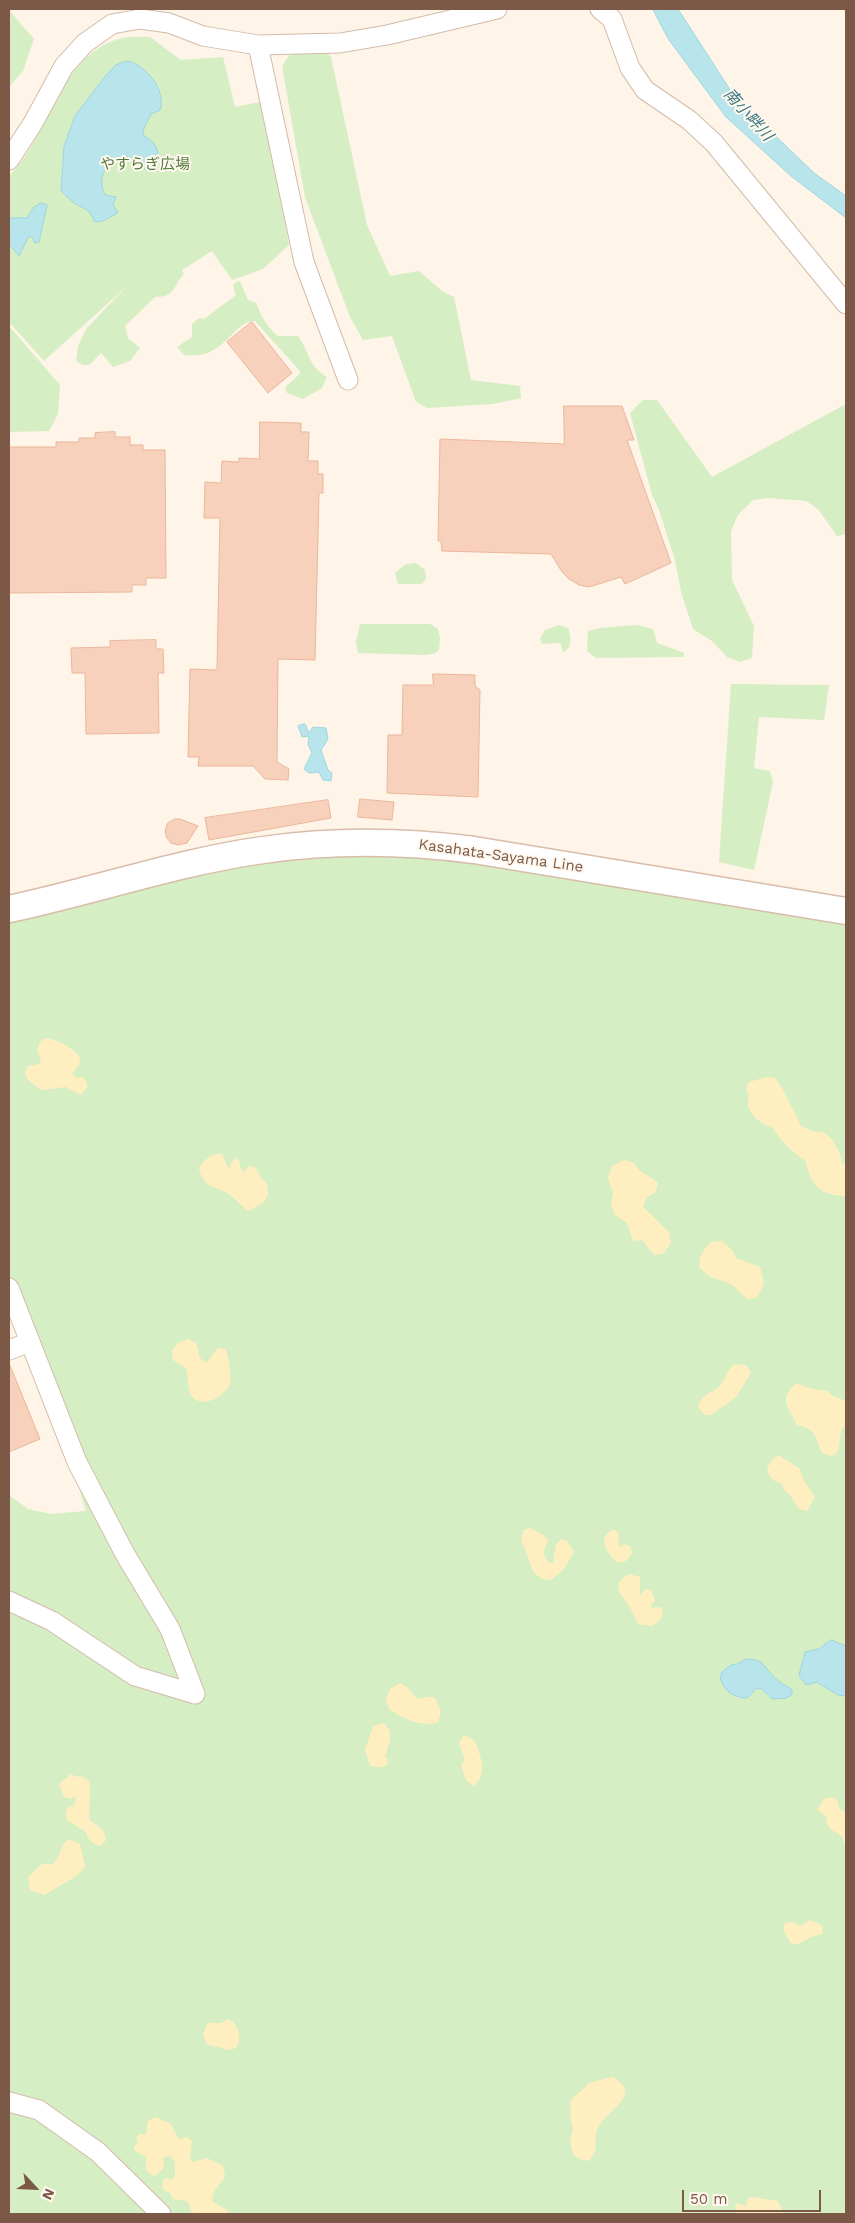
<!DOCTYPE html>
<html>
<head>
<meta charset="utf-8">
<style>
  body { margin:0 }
  #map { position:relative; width:855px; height:2223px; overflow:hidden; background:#fef4e7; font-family:"Work Sans",sans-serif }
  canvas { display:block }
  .frame { position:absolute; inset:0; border:10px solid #7c5847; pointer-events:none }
  .north { position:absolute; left:10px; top:2163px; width:50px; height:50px; -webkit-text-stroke:4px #fff8ef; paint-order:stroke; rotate:115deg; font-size:14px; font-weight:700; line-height:20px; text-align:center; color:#7c5847 }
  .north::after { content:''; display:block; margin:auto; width:18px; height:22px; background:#7c5847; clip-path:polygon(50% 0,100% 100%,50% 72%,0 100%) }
  .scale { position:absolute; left:682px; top:2190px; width:139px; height:22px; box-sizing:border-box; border:2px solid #7c5847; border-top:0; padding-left:6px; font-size:15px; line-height:18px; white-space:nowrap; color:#7c5847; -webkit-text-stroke:4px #fff8ef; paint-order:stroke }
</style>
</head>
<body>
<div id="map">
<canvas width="855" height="2223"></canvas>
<div class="frame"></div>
<div class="north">N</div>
<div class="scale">50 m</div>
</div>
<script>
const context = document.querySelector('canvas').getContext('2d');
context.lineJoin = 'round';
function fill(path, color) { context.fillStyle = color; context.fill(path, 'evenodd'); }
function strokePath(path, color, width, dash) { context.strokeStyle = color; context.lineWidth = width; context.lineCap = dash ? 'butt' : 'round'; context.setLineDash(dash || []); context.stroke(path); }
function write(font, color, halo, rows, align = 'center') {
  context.font = font + ' "Work Sans","Noto Sans JP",sans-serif'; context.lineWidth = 4; context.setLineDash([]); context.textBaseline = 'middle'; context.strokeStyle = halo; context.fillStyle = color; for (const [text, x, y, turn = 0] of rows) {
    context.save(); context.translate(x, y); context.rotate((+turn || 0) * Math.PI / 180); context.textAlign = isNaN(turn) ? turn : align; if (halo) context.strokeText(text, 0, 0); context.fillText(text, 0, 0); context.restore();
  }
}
fill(new Path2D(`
  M9,10L34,39L23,71L9,87Z
  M150,37L181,60L223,57L235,107L264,101L289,245L263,269L232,280L212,251L182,270L184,274C172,286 177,297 155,297L125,326L128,338L140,348L130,361L113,367L101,353L89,365H83L76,361L78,346L86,329L127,286L44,361L9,322V176C50,136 57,57 119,39C128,36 140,37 150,37Z
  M325,50L331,57L367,225L390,276L419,271L442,291L454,297L471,380L520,386L521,398L493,404L427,408L416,402L392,336L363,340L350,317L305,197L282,66L292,51Z
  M240,281L248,300L256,303C262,317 266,326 278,336H298C310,353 308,366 327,377L322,388L303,399L287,393L285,387L300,374L299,370L255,321C233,320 225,361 184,355L177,347L192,337V324L199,318L204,319L236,295L233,285L236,282Z
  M9,326L60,385L58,414L49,431L9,432Z
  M643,400H657L712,477L846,404V534L837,536L818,509L806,501L768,498L753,500L738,515L731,531L732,580L754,626L752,658L740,662L727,657L712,641L693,629L681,592L675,560L659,510L652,495L630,413Z
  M416,563L425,570L426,578L422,584H398L395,573L406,564Z
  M360,624H430L438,629L440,638L439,650L435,653L427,655L358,653L356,642Z
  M560,625L568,628C571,637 573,646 564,652L562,651L561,643L542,644L540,639L545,630Z
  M636,625L653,629L657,643L682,652L684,653V657L596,658L587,651L588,631L600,628Z
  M731,684L829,685L824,720L759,717L754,768L770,771L773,782L754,870L719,862Z
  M341,853L423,855L821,917L846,926V2214H9V1495L28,1509L51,1514L86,1511L28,1320L9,1275V921L238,867Z`), '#d6eec3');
fill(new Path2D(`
  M45,1038C58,1040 73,1047 80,1058L79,1065L72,1074L77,1078L83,1077L87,1083V1087L81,1095L66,1087L41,1090L27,1079L25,1072L28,1066L39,1064L41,1059L37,1051L40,1042Z
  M767,1077L775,1078L782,1088L801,1126L812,1131L825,1133L833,1141L840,1154L842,1163L846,1164V1196C819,1195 812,1186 805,1160C796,1156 777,1137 773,1128C763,1125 749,1116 748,1104C748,1097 750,1096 746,1089L749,1082Z
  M221,1153L229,1169L232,1161L238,1158L242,1171L244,1172L249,1166L255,1167L261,1178L267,1184L268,1196L263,1203L249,1211C240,1206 236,1198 227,1193C212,1185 203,1187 199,1168C204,1159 211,1155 221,1153Z
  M624,1160L634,1163C644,1178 646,1172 658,1183L655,1193L647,1197L643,1207L669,1232L671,1243L663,1254L654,1255L642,1240L633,1241L627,1223L614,1214L611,1203L613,1193L608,1178L612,1166Z
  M722,1241L733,1251L736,1258L760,1267L764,1283L757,1298L747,1299L733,1285L709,1276L700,1268C698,1257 703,1250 711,1242Z
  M188,1339L196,1343L200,1358L206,1363L218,1348L226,1349C228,1356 232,1377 230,1384C224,1397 201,1410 191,1395C187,1387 189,1376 186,1368L173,1360L172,1351L178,1343Z
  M735,1364L746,1365L751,1373L736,1397L711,1415H705L698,1407C703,1390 714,1395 722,1383C729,1374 724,1373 735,1364Z
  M797,1383L808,1388L827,1391L833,1396L846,1401V1426L842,1428L838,1451L832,1456L822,1453C815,1437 817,1429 797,1425C789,1408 777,1398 797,1383Z
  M779,1455L800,1469L803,1479L815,1497L807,1511L799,1509L790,1495L784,1490L782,1484C773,1481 769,1478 767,1468L773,1459Z
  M530,1528L545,1536L548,1541L543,1553L549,1563H553L556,1544L561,1539L567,1541L574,1552L564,1569L551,1580L542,1579L534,1573L521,1539L524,1530Z
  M612,1530H616L619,1534L618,1544L620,1547L624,1544L631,1547L632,1553C622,1574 606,1555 604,1540L607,1534Z
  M629,1574L640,1577V1596L646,1589L651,1590L655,1601L651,1604L652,1608L660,1607L663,1610L661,1619L652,1626L638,1624C635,1618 633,1612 629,1606C621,1594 610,1584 629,1574Z
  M401,1683L408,1688L417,1699L429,1697L435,1698L441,1712L438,1722C422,1728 402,1718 389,1709L386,1699L390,1689Z
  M384,1723L390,1731V1741L385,1756L388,1760L387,1765C382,1768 376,1768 370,1765L365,1750L373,1726Z
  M464,1735L475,1741C481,1758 488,1772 474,1786L466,1780L461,1765L465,1760L459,1743Z
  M71,1774L77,1777L81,1776L88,1780L90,1785L89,1819C98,1827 104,1827 106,1840L101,1846C94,1845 87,1839 86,1832L67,1820L66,1812L68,1808L74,1805L76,1796L70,1799L64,1797L59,1784Z
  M832,1797L837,1800L840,1810L846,1812V1852L843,1838C834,1828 827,1833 826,1816L817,1810L824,1799Z
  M69,1839L80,1844L85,1866L80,1873L70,1880L44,1895L30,1890L28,1877L42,1864H53C62,1857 59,1845 69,1839Z
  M810,1920L823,1926L822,1934C808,1936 808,1941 794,1945L790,1942L783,1929L785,1923L792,1922L800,1926Z
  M228,2019C243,2023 245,2058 222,2048C217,2046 213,2047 207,2044L203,2035L207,2023H221Z
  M612,2077C645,2094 607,2109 598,2128C592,2142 601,2146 589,2161L579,2159L573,2154L570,2141L573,2129L570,2116L571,2109L570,2102C575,2094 584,2091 588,2083Z
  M155,2117L171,2124L177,2137L181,2139L187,2137L192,2141L190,2158L192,2162L207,2158L223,2166L225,2176C221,2185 210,2191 213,2202L227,2210L229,2214L194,2213L191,2212L189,2204L186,2201L173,2199L170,2192L164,2191L162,2187L163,2181L166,2178L171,2180L175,2176V2162L170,2156L163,2157L164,2168L155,2176L152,2175L146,2170V2157L135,2151L134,2147L138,2143L136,2138L139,2134H146L148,2121Z
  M753,2197L778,2201L784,2214H735L736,2203L746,2206L748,2198Z`), '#ffefc0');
const water = new Path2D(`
  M653,9H678L734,96L814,173L846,196V218L791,176L726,117L669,40Z
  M128,61C146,65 167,91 160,110L151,114L143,130L144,136C154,140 159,150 159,161L146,170L134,159L126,156C107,159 96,177 105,195L116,197L113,204L118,213L103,221L95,222L89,211L74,203L61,191L64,146L75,116L107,74L116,65Z
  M41,203L47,205L39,242L35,243L32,237L29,236L19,256L10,245L9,218H27L33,208Z
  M305,724L309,733L313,727L326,728L328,739L321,750L328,770L332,773L331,781L323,780L319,772L309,773L304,769L312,753L308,744L309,736L302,737L298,726Z
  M831,1640L846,1646V1696L838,1695L817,1682L806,1685L799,1675L805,1652L819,1649Z
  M747,1659C766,1660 763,1667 775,1678C780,1683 787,1686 792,1690V1695L786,1698L772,1699L762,1689L757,1688L747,1698C734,1698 724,1691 720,1678L722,1672L731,1665L737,1664Z`);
fill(water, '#b8e5eb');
strokePath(water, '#9dd6de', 1);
const building = new Path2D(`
  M252,322L292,373L268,393L227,342Z
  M564,406H622L634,440H627L671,563L625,584L621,577L589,587L579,585L569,579L562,572L551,554L442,551L441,541H438L440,439L564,444Z
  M260,422L301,423V432H309L308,461H318V474H323V493H319L315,660L278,659L277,762L289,769L288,780L265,779L253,766H198L199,757H188L190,669L217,670L220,518H204L205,482L221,483L222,461L239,462V458L259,459Z
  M115,432V437H130V445H143V450H165L166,578H146V585H132V592L9,593V447H56V442H79V438H95V433Z
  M156,640V649H163L164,673H158L159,733L86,734L85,673H72L71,648L110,647V641Z
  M433,674L475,675V686L480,690L478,797L387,793L388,735H402L403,685H433Z
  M360,799L394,802L392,820L358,817Z
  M328,800L331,818L209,840L205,818Z
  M175,819H180L198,826L187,843L178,845L171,843L167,838L165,832L167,824Z
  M9,1363L40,1439L9,1452Z`);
fill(building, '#f7d1bb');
strokePath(building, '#ebb69a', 1);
const street = new Path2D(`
  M600,9L612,19L630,68L645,90L689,120L714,143L846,304
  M258,45L304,262L348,380
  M9,160L33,123L64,66L85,43L112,24L140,19L169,23L203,36L258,45L340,43L387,35L497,9
  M9,1288L77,1462L125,1554L170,1629L195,1694
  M9,1350L30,1342
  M9,1601L52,1621L135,1676L195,1694
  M9,2102L39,2110L98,2152L161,2214`);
const secondary = new Path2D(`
  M9,909C94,891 177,862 263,850C333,840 405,841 474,850L846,911`);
strokePath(street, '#d3bbaa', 21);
strokePath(secondary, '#d8bdaa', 29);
strokePath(street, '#fff', 19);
strokePath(secondary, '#fff', 26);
write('15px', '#517c3c', '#fff8ef', [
  ["やすらぎ広場",145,165]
]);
write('15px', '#7c5847', '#fff8ef', [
  ["Kasahata-Sayama Line",501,856,8]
]);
write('italic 16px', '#397882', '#fff8ef', [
  ["南小畔川",748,115,48]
]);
</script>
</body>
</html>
